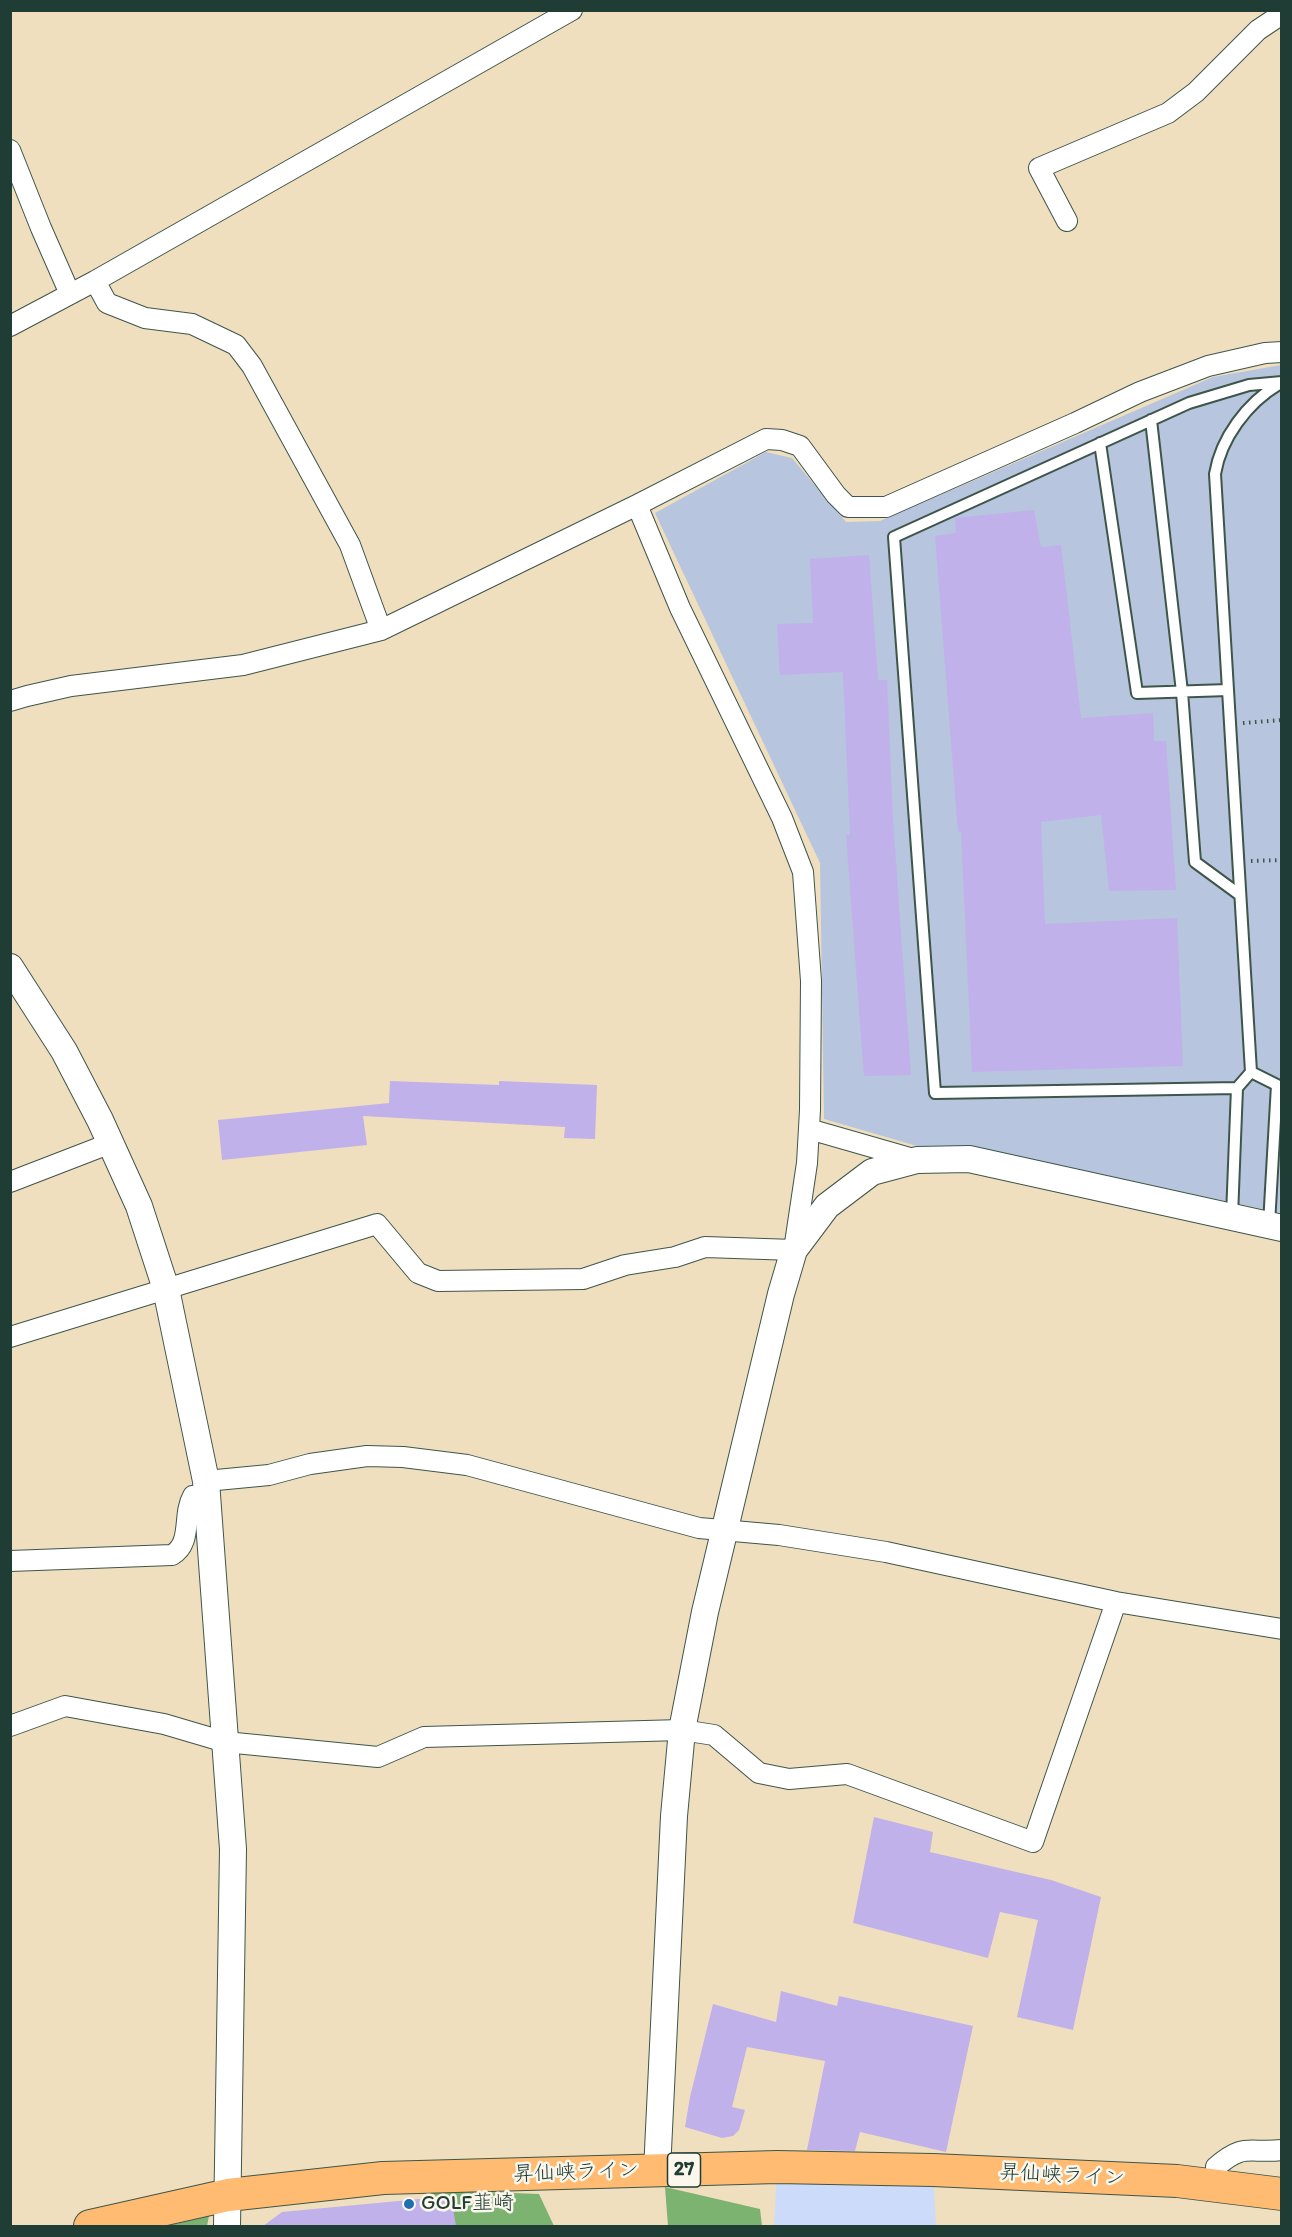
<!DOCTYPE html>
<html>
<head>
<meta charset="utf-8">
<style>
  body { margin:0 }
  #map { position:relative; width:1292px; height:2237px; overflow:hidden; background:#efdfbf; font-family:Itim,sans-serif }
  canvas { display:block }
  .frame { position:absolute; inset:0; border:12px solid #1f3d34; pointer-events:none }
</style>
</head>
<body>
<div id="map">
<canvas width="1292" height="2237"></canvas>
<div class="frame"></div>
</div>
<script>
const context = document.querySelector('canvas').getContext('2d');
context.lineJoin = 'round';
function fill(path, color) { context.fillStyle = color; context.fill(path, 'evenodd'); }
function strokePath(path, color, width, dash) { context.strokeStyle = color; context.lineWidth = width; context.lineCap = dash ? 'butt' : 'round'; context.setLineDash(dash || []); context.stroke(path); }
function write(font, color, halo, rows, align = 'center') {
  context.font = font + ' Itim,"Klee One",sans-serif'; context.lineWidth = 5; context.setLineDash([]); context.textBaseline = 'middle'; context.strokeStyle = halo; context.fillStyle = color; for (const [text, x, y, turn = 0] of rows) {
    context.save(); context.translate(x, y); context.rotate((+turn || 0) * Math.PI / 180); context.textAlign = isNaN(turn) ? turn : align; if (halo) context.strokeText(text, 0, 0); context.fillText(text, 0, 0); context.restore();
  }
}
fill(new Path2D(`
  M777,2167L933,2170L936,2226H774Z`), '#cbdbf9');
fill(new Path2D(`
  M1281,365V1213L970,1146H917L824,1119L820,863L655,513L766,452L792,458L846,522L880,521L1213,377Z`), '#b7c5de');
fill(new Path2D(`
  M665,2187L760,2209L762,2226H668Z
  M430,2190L539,2194L554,2226H434Z
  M209,2216L207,2226H167Z`), '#7cb370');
fill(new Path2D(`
  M1034,510L1041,547L1061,545L1081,718L1153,713L1154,741H1166L1176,890L1109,891L1101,815L1041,822L1045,924L1177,918L1183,1066L972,1072L961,831L958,832L935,536L956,533L955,518Z
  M869,555L878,680H887L893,820L911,1075L864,1076L846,835H850L843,672L780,675L777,624L813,623L810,559Z
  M390,1081L499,1085V1081L597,1085L595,1139L564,1138L565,1127L363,1116L367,1145L222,1160L218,1120L389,1103Z
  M874,1817L933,1832L930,1852L1051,1880L1101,1897L1073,2030L1017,2017L1038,1920L1000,1912L988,1958L853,1923Z
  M781,1991L837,2006L839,1996L973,2026L946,2152L860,2132L855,2151L807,2150L825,2061L747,2047L732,2107L745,2110L739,2130L733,2136L722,2138L685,2127L690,2097L713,2004L776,2022Z
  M451,2196L456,2226H263L282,2212Z`), '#c1b1ea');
const service = new Path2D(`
  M1151,420L1182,692L1195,862L1240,895
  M1100,443L1137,693L1228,690
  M1237,1088L935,1093L894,537L1189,403L1249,385L1282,382
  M1232,1216L1237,1088L1251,1072
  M1269,1224L1277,1085L1251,1072L1215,474C1221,438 1247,403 1279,384`);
const minor = new Path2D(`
  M10,150L41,228L70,294
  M1067,221L1039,168L1168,113L1196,92L1258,30L1282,14
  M95,281L107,303L145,318L192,324L236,345L252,366L350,545L381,630
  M10,326L95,281L572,10
  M10,701L27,696L71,686L243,665L381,630L637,505L766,439L782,440L800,446L836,495L848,507H886L1075,423L1140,392L1208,366L1265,353L1282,352
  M809,1129L917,1160
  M10,1182L111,1143
  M10,1337L377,1224L418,1273L438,1281L583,1279L625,1265L675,1257L705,1247L794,1250L807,1163L810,1110L811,981L803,872L782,818L680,608L637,505
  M206,1481L269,1475L310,1464L367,1456L403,1457L467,1465L699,1528L779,1535L886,1552L1116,1602L1282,1629
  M10,1561L172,1555C193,1543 182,1515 193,1496L207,1494
  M10,1726L65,1706L164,1724L225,1742L378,1757L424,1737L682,1730L714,1735L759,1773L789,1779L847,1774L1033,1842L1116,1602
  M1216,2185V2167C1244,2142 1249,2154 1282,2150`);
const tertiary = new Path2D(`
  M10,967L64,1051L100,1120L139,1206L166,1289L206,1481L233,1849L227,2226
  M657,2171L674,1816L682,1730L705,1612L781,1294L794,1250L827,1206L872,1172L917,1160L969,1159L1282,1228`);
const primary = new Path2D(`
  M90,2226L228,2195L383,2178L777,2167L933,2170L1177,2181L1282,2194`);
strokePath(service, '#3e5549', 14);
strokePath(minor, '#3e5549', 22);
strokePath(tertiary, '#3e5549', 28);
strokePath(primary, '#3e5549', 34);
strokePath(new Path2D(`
  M1243,723L1282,720
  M1251,861L1282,860`), '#3e5549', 4, [1.5, 4.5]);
strokePath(service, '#fff', 10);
strokePath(minor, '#fff', 20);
strokePath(tertiary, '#fff', 26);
strokePath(primary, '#ffbb71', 32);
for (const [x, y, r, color] of [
  [409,2204,6,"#1f6fb2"]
]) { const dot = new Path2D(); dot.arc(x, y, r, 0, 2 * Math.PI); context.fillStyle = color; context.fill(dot); strokePath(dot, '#fbf7ec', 2); }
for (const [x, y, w] of [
  [684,2170,33]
]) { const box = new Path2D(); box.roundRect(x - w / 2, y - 17, w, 34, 4.5); context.fillStyle = '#fbf7ec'; context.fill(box); strokePath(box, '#1f3d34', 1.5); }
write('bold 20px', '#1f3d34', null, [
  ["27",684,2170]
]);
write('21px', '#1f3d34', '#fbf7ec', [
  ["昇仙峡ライン",576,2173,-2],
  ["昇仙峡ライン",1062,2176,3]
]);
write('21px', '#1f3d34', '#fbf7ec', [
  ["GOLF韮崎",421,2204]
], 'left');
</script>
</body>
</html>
